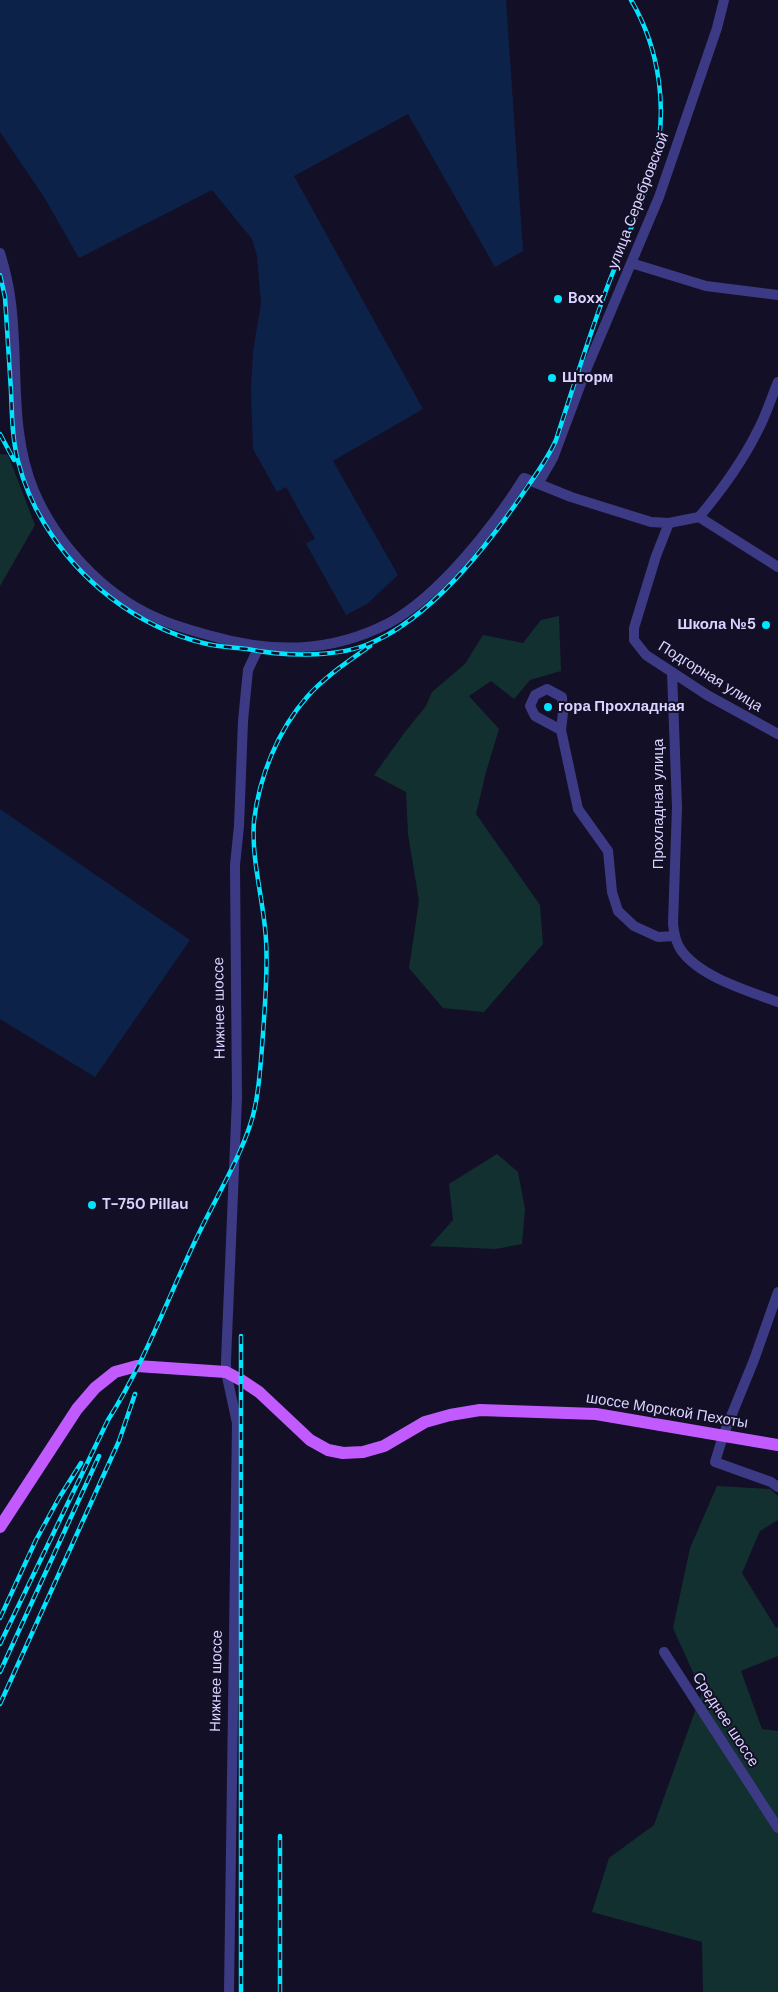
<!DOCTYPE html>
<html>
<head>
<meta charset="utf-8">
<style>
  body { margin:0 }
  canvas { display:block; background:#130f26 }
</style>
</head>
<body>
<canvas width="778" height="1992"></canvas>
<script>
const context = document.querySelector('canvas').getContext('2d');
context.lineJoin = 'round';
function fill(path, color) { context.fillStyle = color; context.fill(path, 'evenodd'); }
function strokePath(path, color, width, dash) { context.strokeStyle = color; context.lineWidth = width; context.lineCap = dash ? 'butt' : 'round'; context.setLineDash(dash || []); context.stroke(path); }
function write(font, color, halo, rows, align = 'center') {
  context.font = font + ' "DM Sans",sans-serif'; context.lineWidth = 4; context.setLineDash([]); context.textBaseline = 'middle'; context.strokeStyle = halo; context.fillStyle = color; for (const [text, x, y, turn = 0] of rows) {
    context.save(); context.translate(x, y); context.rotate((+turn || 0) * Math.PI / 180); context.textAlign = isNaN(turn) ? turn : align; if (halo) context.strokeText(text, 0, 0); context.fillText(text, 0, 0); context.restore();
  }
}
fill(new Path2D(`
  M0,454L8,455L35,525L0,586Z
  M559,616L561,671L530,680L514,699L491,681L469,696L499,729L486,772L476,814L540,905L543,944L484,1012L443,1008L409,968L419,901L408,834L406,792L374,775L405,732L426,706L432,692L465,664L483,635L523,643L541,620Z
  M497,1154L518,1172L525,1209L522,1244L496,1249L430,1246L453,1220L449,1184Z
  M717,1486L770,1489L778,1496V1520L760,1531L742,1573L776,1628L778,1627V1656L741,1671L762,1729L778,1731V1992H703L702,1942L592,1912L609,1858L654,1825L702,1692L673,1628L690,1548Z`), '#12302f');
fill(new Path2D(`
  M0,0H506L523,251L495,267L408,114L294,176L423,409L333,461L398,575L367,604L346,615L253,449L251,389L253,352L261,303L257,256L252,239L212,190L79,258L44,197L0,132Z
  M0,809L190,940L95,1077L0,1019Z`), '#0c2248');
fill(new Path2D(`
  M286,487L315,539L306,543L277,492Z`), '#130f26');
strokePath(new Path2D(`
  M0,253C5,269 9,286 11,303C19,367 9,431 34,491C56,543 103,594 155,617C171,625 190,630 208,635C271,653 329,654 389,623C439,596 494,526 524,478L571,497L651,522L669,523L699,517L778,567
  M631,263L706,286L778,295
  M538,484L553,458L586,370L659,197L717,28L724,0
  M699,517C721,491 742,462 757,432C766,416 771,398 778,382
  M669,523L656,556L634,628V640L646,655L707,695L778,734
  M672,672L677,807L673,924C674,933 676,943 681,950C700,977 748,991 778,1002
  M561,730L535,716L530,706L535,695L547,689L562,697L563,713L561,730L578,809L608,851L612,892L618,911L634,926L658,937L675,936
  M778,1292L754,1360L723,1436L715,1462L771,1482L778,1487
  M664,1652L778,1828
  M229,1992L237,1423L226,1372V1361L237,1098L235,865L239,826L243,721L248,670L257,651V646`), '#3d3a85', 10);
strokePath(new Path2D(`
  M0,1527L77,1409L95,1388L115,1372L137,1366L226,1372L241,1380L259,1392L310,1440L328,1450L343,1453L363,1452L384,1446L425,1422L450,1415L480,1410L596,1414L778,1445`), '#c25bff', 12);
const rail = new Path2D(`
  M0,275L5,297C7,329 9,360 11,391C12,414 12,438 18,461C23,481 33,505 44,523C79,581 136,626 203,643C217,647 232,647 247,649C282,656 332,658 366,645C429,621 489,544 526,489C537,473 548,458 556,440C573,388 589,336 608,285C623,246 641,208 653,168C669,113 660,49 631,0
  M0,434L14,460
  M241,1336V1992
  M0,1618L36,1540L59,1498L81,1463
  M0,1644L108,1420C145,1362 168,1297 198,1235C216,1197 247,1147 255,1107C260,1083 261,1058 263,1034C265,1003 268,971 266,940C264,901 251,861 254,821C259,777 278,730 307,697C324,677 349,661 370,646
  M0,1672L99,1456
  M0,1704L119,1441L135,1394
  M280,1992V1836`);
strokePath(rail, '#00e5ff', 4.5);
strokePath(rail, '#130f26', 2.5, [8]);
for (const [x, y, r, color] of [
  [558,299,5,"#00e5ff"],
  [552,378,5,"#00e5ff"],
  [766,625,5,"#00e5ff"],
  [548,707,5,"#00e5ff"],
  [92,1205,5,"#00e5ff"]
]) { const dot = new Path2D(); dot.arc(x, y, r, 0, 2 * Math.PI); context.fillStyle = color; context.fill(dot); strokePath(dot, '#130f26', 2); }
write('15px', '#d9d4ff', '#130f26', [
  ["улица Серебровской",639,201,-69],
  ["Подгорная улица",710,677,32],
  ["Прохладная улица",659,804,-90],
  ["Нижнее шоссе",220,1008,-91],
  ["шоссе Морской Пехоты",667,1411,9],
  ["Нижнее шоссе",217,1681,-89],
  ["Среднее шоссе",725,1720,57]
]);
write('bold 15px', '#d9d4ff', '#130f26', [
  ["Boxx",568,299],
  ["Шторм",562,378],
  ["Школа №5",756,625,"right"],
  ["гора Прохладная",558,707],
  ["T-750 Pillau",102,1205]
], 'left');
</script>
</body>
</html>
